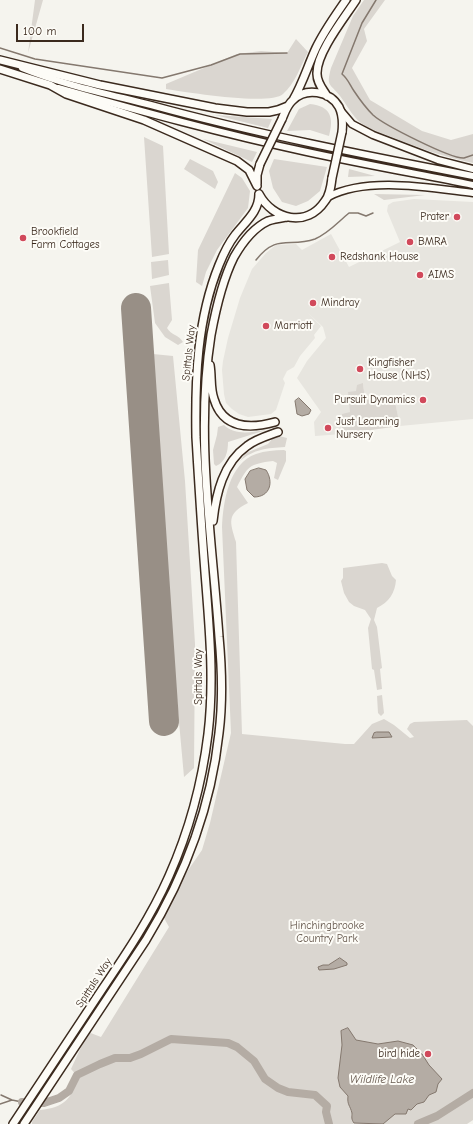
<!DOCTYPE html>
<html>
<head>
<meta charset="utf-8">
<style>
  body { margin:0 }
  #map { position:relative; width:473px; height:1124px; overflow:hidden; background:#f5f4ee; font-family:"Comic Neue",sans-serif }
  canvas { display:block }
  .scale { position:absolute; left:16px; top:24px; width:68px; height:18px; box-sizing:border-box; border:2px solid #3b2a1e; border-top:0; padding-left:5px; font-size:12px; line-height:14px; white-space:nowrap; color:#3b2a1e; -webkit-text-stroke:3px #fdfcf7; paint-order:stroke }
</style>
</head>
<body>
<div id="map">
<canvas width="473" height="1124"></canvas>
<div class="scale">100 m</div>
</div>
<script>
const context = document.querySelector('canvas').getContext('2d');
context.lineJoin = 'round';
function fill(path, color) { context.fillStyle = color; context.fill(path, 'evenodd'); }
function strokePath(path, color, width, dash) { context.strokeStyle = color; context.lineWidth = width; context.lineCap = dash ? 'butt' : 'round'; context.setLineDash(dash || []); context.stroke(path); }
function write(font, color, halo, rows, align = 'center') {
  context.font = font + ' "Comic Neue",sans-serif'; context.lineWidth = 4; context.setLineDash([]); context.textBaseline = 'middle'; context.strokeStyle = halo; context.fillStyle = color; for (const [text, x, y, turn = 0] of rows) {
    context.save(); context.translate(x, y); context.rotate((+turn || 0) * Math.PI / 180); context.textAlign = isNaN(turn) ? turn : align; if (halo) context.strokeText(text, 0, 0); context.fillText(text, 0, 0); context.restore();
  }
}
fill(new Path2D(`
  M414,199L473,202V419L400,426L394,398L365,400L363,383L350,412L341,419L342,434L315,436L314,422L321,412L297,378L307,361L326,338L323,327L308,313L321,326L314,335L315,338L300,356L294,367L287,371L283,379L285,383L276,410L271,414L248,417L239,414L232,409L226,403L224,394L222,370L223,361L228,338L240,298L252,269L266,253L276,245L296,244L302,250L331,234L349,267L400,242L387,211L388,205L393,202Z`), '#e7e5df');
fill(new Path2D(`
  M35,0H43L28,53Z
  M364,0H385L364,29L367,41L352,68L370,100L422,131L451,140L473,134V163C444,157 416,147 389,136C379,132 369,129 361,123C352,116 347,105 340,96C330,83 326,87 331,68L353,16Z
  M296,39L308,52C301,65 295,84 283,94C270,106 185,92 166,89V84L237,54L261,51L287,53Z
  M310,104C331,106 334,118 329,136L310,130L287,131L299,109Z
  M215,115L272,119L268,128Z
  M144,137L163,146L169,254L152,257Z
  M203,139L257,152L252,162Z
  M190,159L213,171L218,182L215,189L184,169Z
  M274,159L327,167L320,191L308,201L296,206L282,202L273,188L269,171Z
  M349,169L375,176L348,177Z
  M235,173L242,178L250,191L248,208L217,250L206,272L202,286L196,282L198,250Z
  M374,194L425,195L384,200Z
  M168,260L169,275L152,279L151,262Z
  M169,283L172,320L167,328C171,335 179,335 183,342L178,345L165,337L155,323L150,286Z
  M153,354L173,356L185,481L195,644L194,768L184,777L157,479Z
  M363,383L365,400L394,397L400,426L342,434V414L350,412L348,392L356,391L357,385Z
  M224,425C235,436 252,432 266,430L228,442C228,451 226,462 216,466L214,464L213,450L217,435L218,427Z
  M279,436L287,438L285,447C267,448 254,449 240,461L246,453L268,444L273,438Z
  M284,450L286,451V461L278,480L274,478L277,463L273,461C249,464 248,466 237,487L248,503C226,514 230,522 236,542L242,734L345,744H354L372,724L384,719L394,725L410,738L414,737L407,729L410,724L414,722L467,720L473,726V1120L467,1124H32V1122L40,1110C64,1108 72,1098 78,1077L71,1069L88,1032L101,1037L169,927L164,918L182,879L202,850L210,823L231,733L222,527C223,502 229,463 256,454C265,451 274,450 284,450Z
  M382,563L387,564L392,576L396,580C395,593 389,602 377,608L374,620L377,627L382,668L380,669L382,689L377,690L374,670L372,669L368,628L371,619L365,610L354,606L349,602L344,593L341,581L343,578V568Z
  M382,695L384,713L381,716L378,713L377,696Z`), '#dad6d0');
const water = new Path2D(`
  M299,398L311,410L309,414L302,416L297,414L295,401Z
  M259,468L266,470C274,482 270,497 254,497L247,490L245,479L250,471Z
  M377,732H389L392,737L372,738L374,733Z
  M340,958L347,963V965L334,969L319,970L318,967L323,965H328Z
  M348,1028L356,1040L378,1044L398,1041L413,1045L422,1054L429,1065L442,1079L438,1084L436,1092L429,1095L424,1102L417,1104L411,1110L408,1109L406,1114H395L383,1124L354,1123C351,1119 352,1117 352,1113C350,1105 347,1105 348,1096L340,1087L338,1078L342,1045L341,1031Z`);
fill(water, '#b4aca4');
strokePath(water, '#84786e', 1);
strokePath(new Path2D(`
  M376,0L362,23L342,74C348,79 350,85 354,91C360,100 366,108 373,115C384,125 451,159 464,158C467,157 470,156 473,155
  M0,48L35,59L162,78L211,65L240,54L287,53
  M256,260C277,233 289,248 315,239C329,233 338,222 349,213H358L366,216L373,213
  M1,1095L12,1100
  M0,1104L12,1100L22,1102`), '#84786e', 1.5);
strokePath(new Path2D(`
  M22,1102L44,1103L59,1098L69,1091L77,1075L100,1064L115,1058H130L141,1054L171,1039L228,1043L237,1047L254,1061L265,1079L278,1088L288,1092L315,1095L327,1106L326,1112L329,1124
  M418,1124L437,1116L473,1093`), '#b4aca4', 8);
strokePath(new Path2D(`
  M136,308L164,721`), '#988f86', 30);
const major = new Path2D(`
  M22,68C64,85 108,94 151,105C257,134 365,155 473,176
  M58,88C140,111 223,134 307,152C362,164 418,174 473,185
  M341,111L352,124L373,135L438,160L473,169
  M328,197C367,176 430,188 473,193`);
const highway = new Path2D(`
  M0,60L100,85L215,108L247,112H269L278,110L288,106
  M0,69L50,85L66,94L144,120L237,161L249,170L257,186
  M327,96C323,89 317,83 317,74C316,53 345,17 356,0
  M293,100C303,83 308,65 316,48C324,31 335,16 346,0
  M282,119C285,112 287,105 293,100C306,87 330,91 339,107C343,115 343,123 342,132
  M257,184V175L260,164
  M259,194C273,220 307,228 325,201C330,195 331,186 332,178
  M210,365C212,377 210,388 214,399C223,429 250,429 275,422
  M213,521C216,494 223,463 247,446C256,439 267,436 278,432
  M13,1124C42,1080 72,1035 101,991C126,954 151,917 169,876C189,831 202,783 208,734C214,684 210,635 206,585C202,536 199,487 196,437C195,379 197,319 219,265C223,255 228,244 235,235C245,222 259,212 259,194
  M24,1124L146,940C185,876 211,808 219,733C223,701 222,669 219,637C212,537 195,435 211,335C216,308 222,281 234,257C242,243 253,228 268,221C274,219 281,218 287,217`);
strokePath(major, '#3b2a1e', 9);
strokePath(highway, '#3b2a1e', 10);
strokePath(major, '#fdfcf7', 6);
strokePath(highway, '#fdfcf7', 7);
const highwayBridge = new Path2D(`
  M260,164L282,119
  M332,178L342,132`);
strokePath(highwayBridge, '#3b2a1e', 10, []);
strokePath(highwayBridge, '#fdfcf7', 7);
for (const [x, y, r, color] of [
  [457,217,4,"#d1495b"],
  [23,238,4,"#d1495b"],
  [410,242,4,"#d1495b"],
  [332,257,4,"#d1495b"],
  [420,275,4,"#d1495b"],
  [313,303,4,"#d1495b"],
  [266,326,4,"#d1495b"],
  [360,369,4,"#d1495b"],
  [423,400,4,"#d1495b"],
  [328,428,4,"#d1495b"],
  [428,1054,4,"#d1495b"]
]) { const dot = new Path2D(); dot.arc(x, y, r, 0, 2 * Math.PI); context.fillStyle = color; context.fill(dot); strokePath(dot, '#fdfcf7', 1.5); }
write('11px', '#3b2a1e', '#fdfcf7', [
  ["Prater",449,217,"right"],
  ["Brookfield",31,232],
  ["Farm Cottages",31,245],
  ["BMRA",418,242],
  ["Redshank House",340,257],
  ["AIMS",428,275],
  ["Mindray",321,303],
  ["Marriott",274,326],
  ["Kingfisher",368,363],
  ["House (NHS)",368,376],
  ["Pursuit Dynamics",415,400,"right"],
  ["Just Learning",336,422],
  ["Nursery",336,435],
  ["bird hide",420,1054,"right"]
], 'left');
write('11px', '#3b2a1e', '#fdfcf7', [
  ["Spittals Way",189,353,-84],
  ["Spittals Way",199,677,-90],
  ["Spittals Way",94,983,-57]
]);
write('11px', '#63554a', '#fdfcf7', [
  ["Hinchingbrooke",327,926],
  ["Country Park",327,939]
]);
write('italic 12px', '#65584d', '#fdfcf7', [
  ["Wildlife Lake",382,1080]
]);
</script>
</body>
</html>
